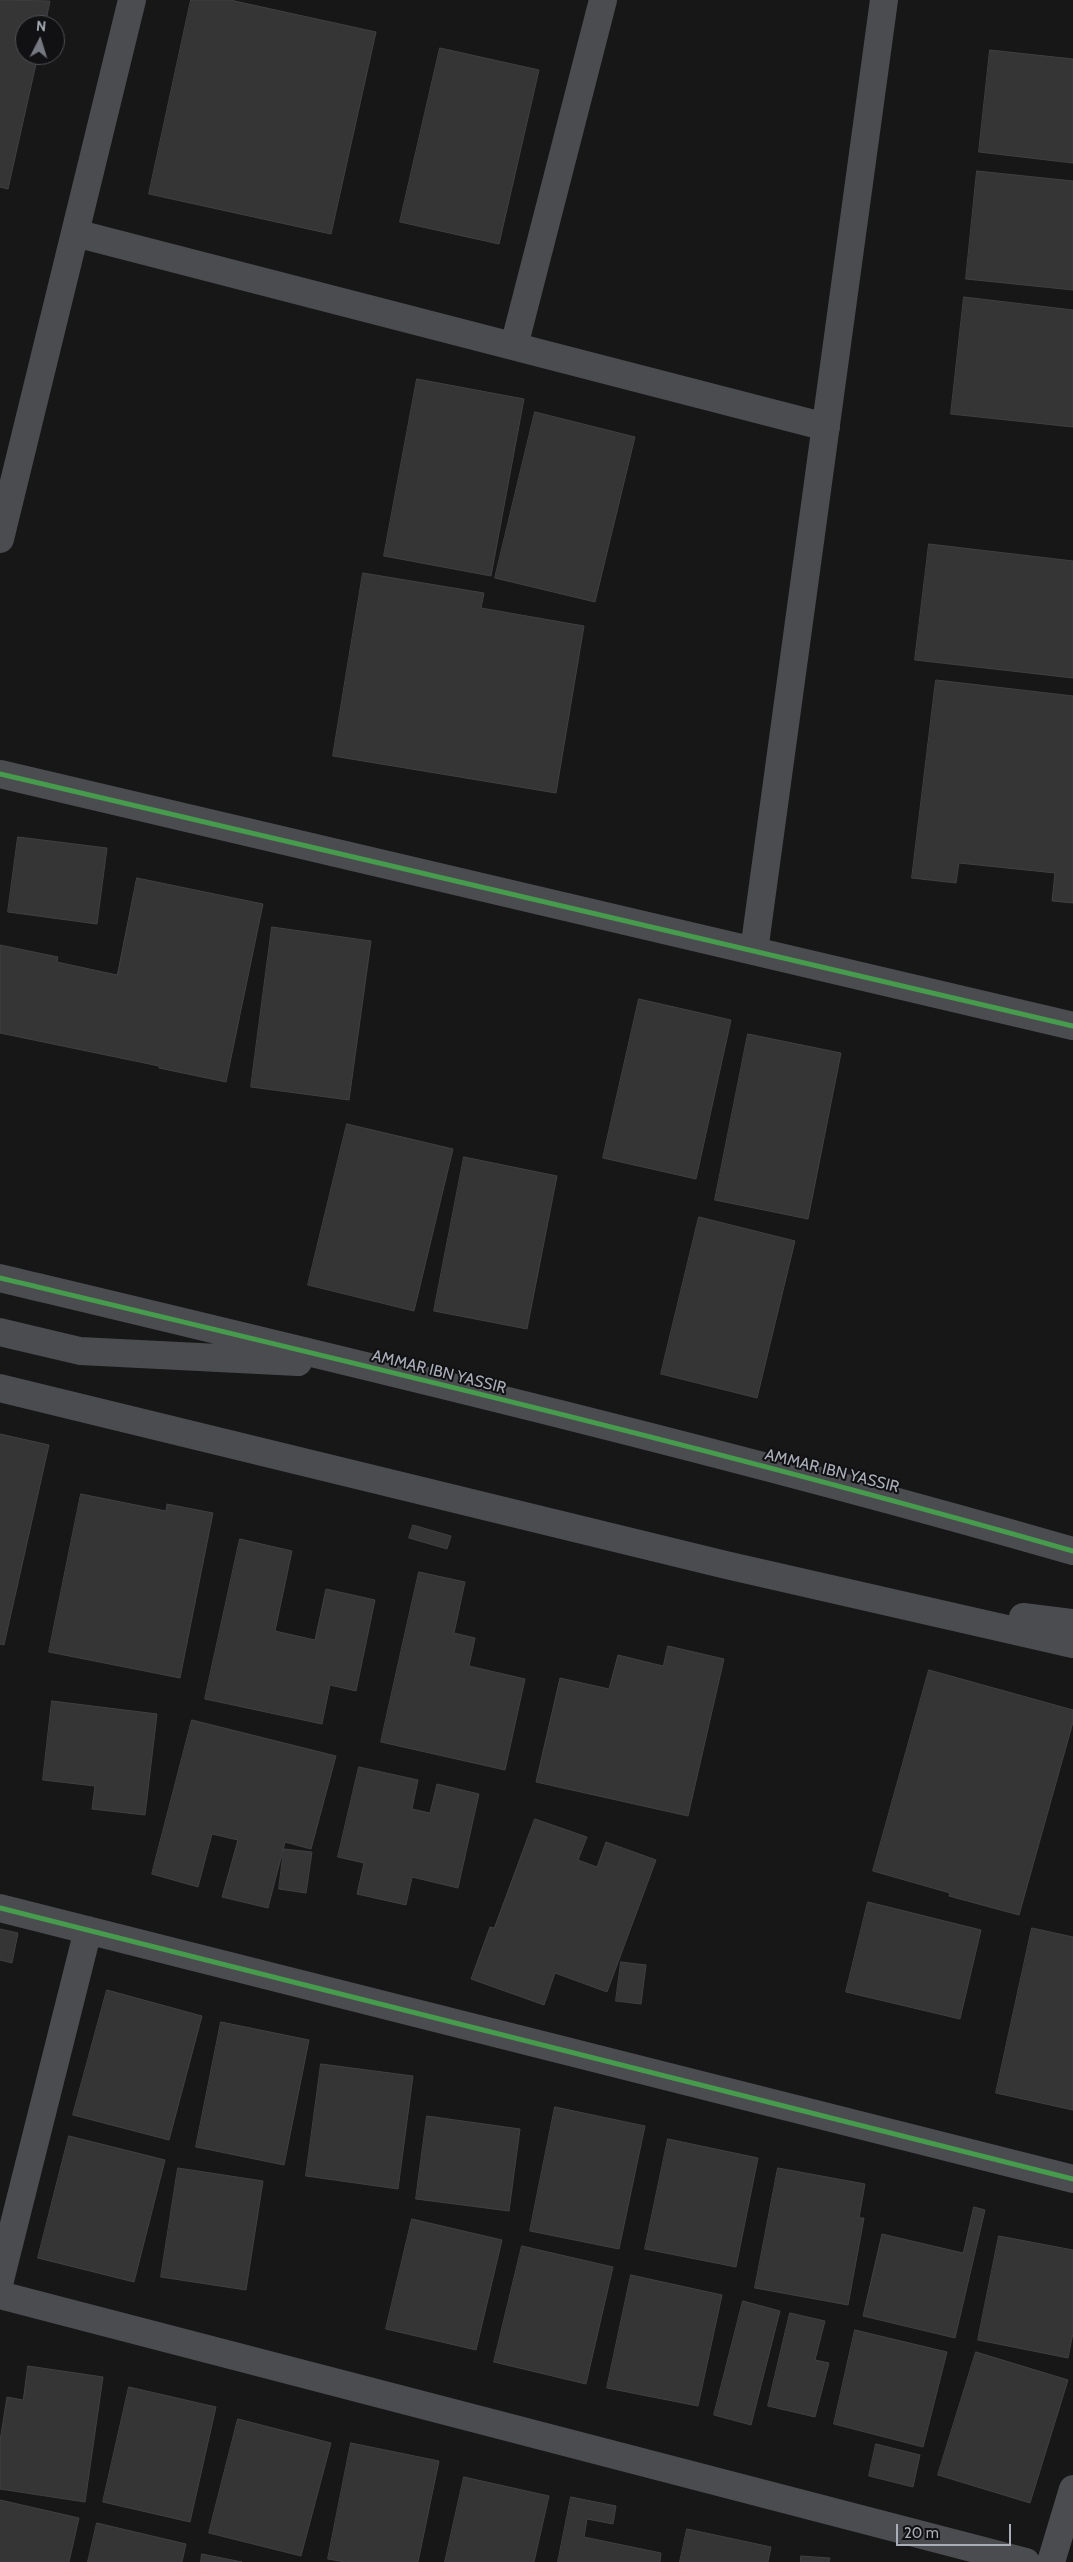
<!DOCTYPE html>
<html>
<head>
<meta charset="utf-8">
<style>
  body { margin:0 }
  #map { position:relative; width:1073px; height:2562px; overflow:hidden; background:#171717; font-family:Cabin,sans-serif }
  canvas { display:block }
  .north { position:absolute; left:15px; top:15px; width:50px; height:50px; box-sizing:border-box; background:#111113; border:1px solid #4d4f55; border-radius:50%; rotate:5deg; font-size:14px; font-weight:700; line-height:20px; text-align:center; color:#a8adb8 }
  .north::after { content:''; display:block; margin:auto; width:18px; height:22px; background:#757880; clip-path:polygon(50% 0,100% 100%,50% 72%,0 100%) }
  .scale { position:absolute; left:896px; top:2524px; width:115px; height:22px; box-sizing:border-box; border:2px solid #a8adb8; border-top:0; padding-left:6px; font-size:15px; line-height:18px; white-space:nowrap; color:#a8adb8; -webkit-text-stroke:4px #111113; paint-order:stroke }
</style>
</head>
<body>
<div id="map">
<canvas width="1073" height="2562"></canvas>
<div class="north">N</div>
<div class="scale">20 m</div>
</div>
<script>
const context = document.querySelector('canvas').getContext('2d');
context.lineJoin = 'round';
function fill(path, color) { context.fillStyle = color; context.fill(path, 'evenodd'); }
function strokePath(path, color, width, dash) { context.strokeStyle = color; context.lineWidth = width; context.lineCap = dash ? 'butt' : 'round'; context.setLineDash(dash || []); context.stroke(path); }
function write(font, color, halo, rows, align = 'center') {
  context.font = font + ' Cabin,sans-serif'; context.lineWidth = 4; context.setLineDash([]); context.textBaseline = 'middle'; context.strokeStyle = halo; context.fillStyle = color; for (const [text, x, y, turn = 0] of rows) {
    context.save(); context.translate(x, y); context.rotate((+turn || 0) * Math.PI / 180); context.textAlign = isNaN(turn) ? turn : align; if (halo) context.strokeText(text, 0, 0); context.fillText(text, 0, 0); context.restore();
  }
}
const building = new Path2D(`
  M0,0L50,1L45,25H25V55H38L8,189L0,187Z
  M191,0H230L376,32L331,234L149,194Z
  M440,48L539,70L499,244L400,222Z
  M990,50L1073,59V163L979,152Z
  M977,171L1073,181V290L966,279Z
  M964,297L1073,310V427L951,414Z
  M417,379L524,399L491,576L384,556Z
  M535,412L635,437L595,602L495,578Z
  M929,544L1073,561V678L915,660Z
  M363,573L484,593L481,608L584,626L556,793L333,756Z
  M936,680L1073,696V903L1052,901L1055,873L959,863L956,883L912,878Z
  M18,837L107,848L97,924L8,912Z
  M137,878L263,904L226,1082L159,1068V1066L0,1033V945L58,957L57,962L117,975Z
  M272,927L371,941L349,1100L251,1087Z
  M639,999L731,1020L696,1179L603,1158Z
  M748,1034L841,1053L808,1219L715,1200Z
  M347,1124L453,1149L414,1311L308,1285Z
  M464,1157L557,1176L527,1329L434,1311Z
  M699,1217L795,1241L757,1398L661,1374Z
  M0,1434L49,1445L4,1645L0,1644Z
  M81,1494L166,1511L167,1504L213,1513L180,1678L49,1652Z
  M413,1525L451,1536L447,1549L409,1538Z
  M240,1539L292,1551L275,1631L315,1640L326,1589L375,1600L356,1691L330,1685L322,1724L205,1699Z
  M419,1572L465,1582L454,1633L475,1638L469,1666L525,1679L505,1770L381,1742Z
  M668,1646L724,1659L688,1816L536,1782L560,1678L609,1689L618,1655L663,1666Z
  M929,1670L1073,1710V1722L1019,1915L949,1896L950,1893L873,1871Z
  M52,1701L157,1714L145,1815L92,1809L95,1786L43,1780Z
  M192,1720L336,1756L311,1849L285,1842L268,1908L222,1897L238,1840L212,1834L198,1887L152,1874Z
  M359,1767L418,1780L412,1809L430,1813L437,1784L479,1794L458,1888L412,1877L406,1905L357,1894L364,1863L338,1857Z
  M535,1819L587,1837L578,1860L597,1867L606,1842L656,1860L607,1992L555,1973L544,2005L471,1979L490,1927L494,1928Z
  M284,1849L312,1852L306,1893L279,1889Z
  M868,1902L981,1930L960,2019L846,1992Z
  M1032,1928L1073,1937V2110L996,2093Z
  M0,1929L18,1933L12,1963L0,1960Z
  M621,1962L646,1965L641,2004L616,2001Z
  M107,1990L202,2016L169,2140L73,2115Z
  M221,2022L309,2040L284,2165L196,2147Z
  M321,2064L413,2076L398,2189L306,2176Z
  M555,2107L645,2126L619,2249L530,2231Z
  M427,2116L520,2129L509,2211L416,2199Z
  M69,2136L165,2160L134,2282L38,2258Z
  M668,2139L758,2158L736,2267L645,2249Z
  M178,2168L263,2181L246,2290L161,2277Z
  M778,2168L865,2184L859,2218H864L848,2305L755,2288Z
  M974,2207L985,2210L955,2338L863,2316L882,2234L963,2253Z
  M412,2219L502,2240L476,2350L386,2329Z
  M999,2236L1073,2250V2333L1068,2358L978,2340Z
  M522,2246L613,2267L586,2384L494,2362Z
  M631,2275L722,2295L698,2406L607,2388Z
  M743,2301L780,2311L751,2425L714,2415Z
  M790,2313L825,2321L815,2360L829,2363L815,2417L768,2406Z
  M855,2330L947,2352L923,2447L834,2424Z
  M976,2352L1068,2380L1030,2503L938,2475Z
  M28,2366L103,2377L85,2502L0,2489V2441L7,2397L23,2400Z
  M129,2387L216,2407L190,2522L103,2502Z
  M238,2419L331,2443L301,2556L209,2533Z
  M351,2443L439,2461L418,2562H345L328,2559Z
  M876,2444L920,2455L913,2487L869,2476Z
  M464,2477L549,2496L534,2562H445Z
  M571,2497L616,2506L613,2524L587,2519L584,2537L661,2553L660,2562H558Z
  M0,2500L79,2518L69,2562H0Z
  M97,2523L186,2544L182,2562H88Z
  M687,2529L771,2547L768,2562H680Z
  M202,2554L242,2562H201Z
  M801,2556L830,2558L829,2562H801Z`);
fill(building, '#353536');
strokePath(building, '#3f4043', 1);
strokePath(new Path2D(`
  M75,233L826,427
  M514,346L603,0
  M0,539L132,0
  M0,774L1073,1026
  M754,951L884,0
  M0,1278C359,1364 718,1449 1073,1551
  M0,1332L80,1351L298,1362
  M0,1388L726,1565L1073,1644
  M1023,1617L1073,1623
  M0,1908L1073,2179
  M0,2280L88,1930
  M0,2295L1026,2562
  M1051,2562L1073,2489`), '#4b4c50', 28);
strokePath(new Path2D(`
  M0,774L1073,1026
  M0,1278C359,1364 718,1449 1073,1551
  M0,1908L1073,2179`), '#469c4c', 5);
write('16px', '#a8adb8', '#111113', [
  ["AMMAR IBN YASSIR",439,1372,14],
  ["AMMAR IBN YASSIR",832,1471,14]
]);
</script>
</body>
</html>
